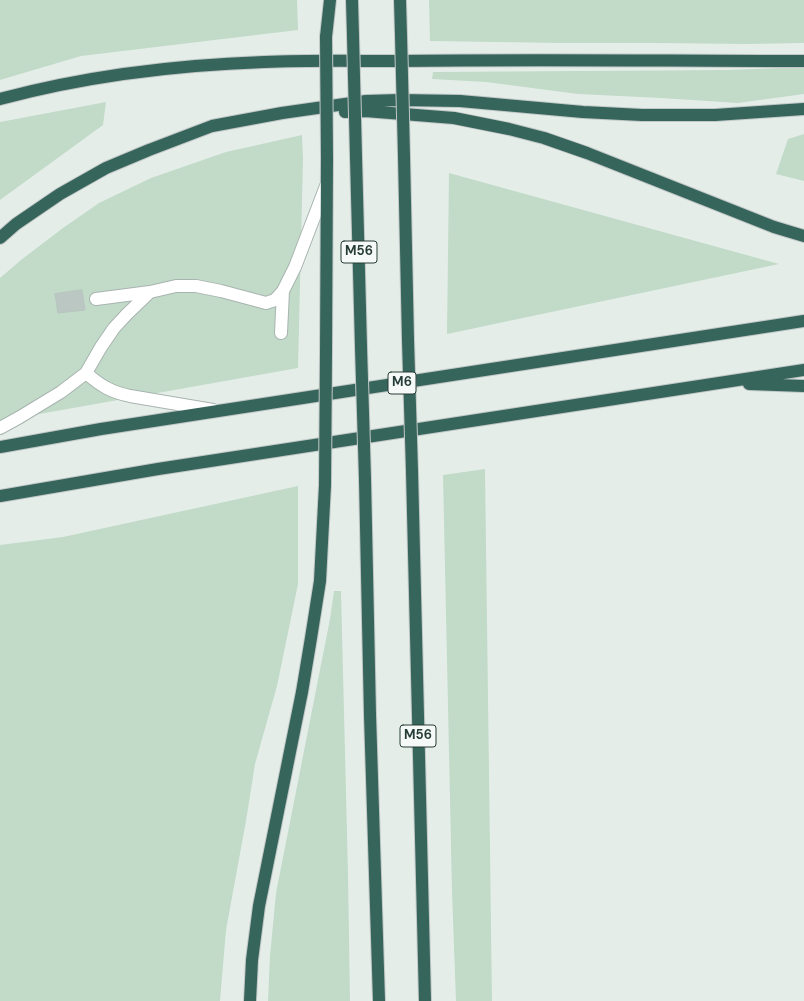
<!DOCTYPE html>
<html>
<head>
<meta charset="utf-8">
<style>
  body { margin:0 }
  canvas { display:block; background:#e5ede9 }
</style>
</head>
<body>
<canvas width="804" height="1001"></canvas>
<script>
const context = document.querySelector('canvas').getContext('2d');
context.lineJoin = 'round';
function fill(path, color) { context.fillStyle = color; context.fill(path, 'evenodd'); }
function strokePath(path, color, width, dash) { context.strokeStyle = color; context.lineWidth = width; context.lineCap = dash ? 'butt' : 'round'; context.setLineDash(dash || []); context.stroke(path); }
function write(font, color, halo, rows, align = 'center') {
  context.font = font + ' "DM Sans",sans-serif'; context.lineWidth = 3.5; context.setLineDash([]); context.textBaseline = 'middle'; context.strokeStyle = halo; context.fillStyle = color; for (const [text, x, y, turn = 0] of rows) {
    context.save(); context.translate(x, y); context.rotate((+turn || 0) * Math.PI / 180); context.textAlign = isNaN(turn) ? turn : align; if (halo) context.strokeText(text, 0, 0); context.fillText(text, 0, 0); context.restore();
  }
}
fill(new Path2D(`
  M0,0H297L298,30L81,56L0,80Z
  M429,0H804V43L748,44L654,43H563L430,41Z
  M804,67V94L738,103L661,98L578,94L486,82L432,79L433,72L728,70Z
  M106,102L103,125L0,200V122Z
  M804,134V181L776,174L788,139Z
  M302,135L303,159L298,368L0,421V278L21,260L63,228L99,203L151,178L226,152Z
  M449,173L779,264L447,334Z
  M485,469L492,1001H456L452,892L443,475Z
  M298,486V584L277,686L255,764L246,821L226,930L220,1001H0V545L63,537Z
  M334,591H341L348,874L350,1001H268L270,956L276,893L330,619Z`), '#c1dbc8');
const building = new Path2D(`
  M82,290L85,310L58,313L55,294Z`);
fill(building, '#bbc7c2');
strokePath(building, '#b8c5c0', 1);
const minor = new Path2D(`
  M96,299L150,292
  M281,333L283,291
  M86,373C101,386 111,392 130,396L213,410
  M0,428L20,417L61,392L86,373L101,347L114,328L127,314L150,292L176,286H196L221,291L266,303L275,300L283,291L295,267L326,186`);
const highway = new Path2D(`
  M352,0L353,36
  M400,0L401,35
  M326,37L330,0
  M0,99C86,76 176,65 264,62C309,60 354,61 398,61C534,59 669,61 804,61
  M345,112L365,111L454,118L509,129L544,138L587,153L774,227L804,236
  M404,156L408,340
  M356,157L361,347
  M0,238L16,224L60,194L106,168L149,150L212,126L282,113L366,101L399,100L460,101L583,112L642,115H715L804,109
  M326,353L327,158
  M749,384L804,386
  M0,447L101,429L804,321
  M412,471L425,1001
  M365,479L370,715L379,1001
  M0,496L158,469L804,370
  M250,1001L252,960L259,906L302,692L311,638L320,581L325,485`);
strokePath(minor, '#a8b4b0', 14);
strokePath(highway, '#c2c8c7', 14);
strokePath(minor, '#fff', 12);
strokePath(highway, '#36655b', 12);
const highwayBridge = new Path2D(`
  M401,35L404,156
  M353,36L356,157
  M326,37L327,158
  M408,340L412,471
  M361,347L365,479
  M325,485L326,353`);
strokePath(highwayBridge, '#c2c8c7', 14, []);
strokePath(highwayBridge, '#36655b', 12);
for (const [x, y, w] of [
  [359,252,36],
  [402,383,28],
  [418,736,36]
]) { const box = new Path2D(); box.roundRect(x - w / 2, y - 11, w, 22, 3); context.fillStyle = '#f5f9f7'; context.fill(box); strokePath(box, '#263c36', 1); }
write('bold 13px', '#263c36', null, [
  ["M56",359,252],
  ["M6",402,383],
  ["M56",418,736]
]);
</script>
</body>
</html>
